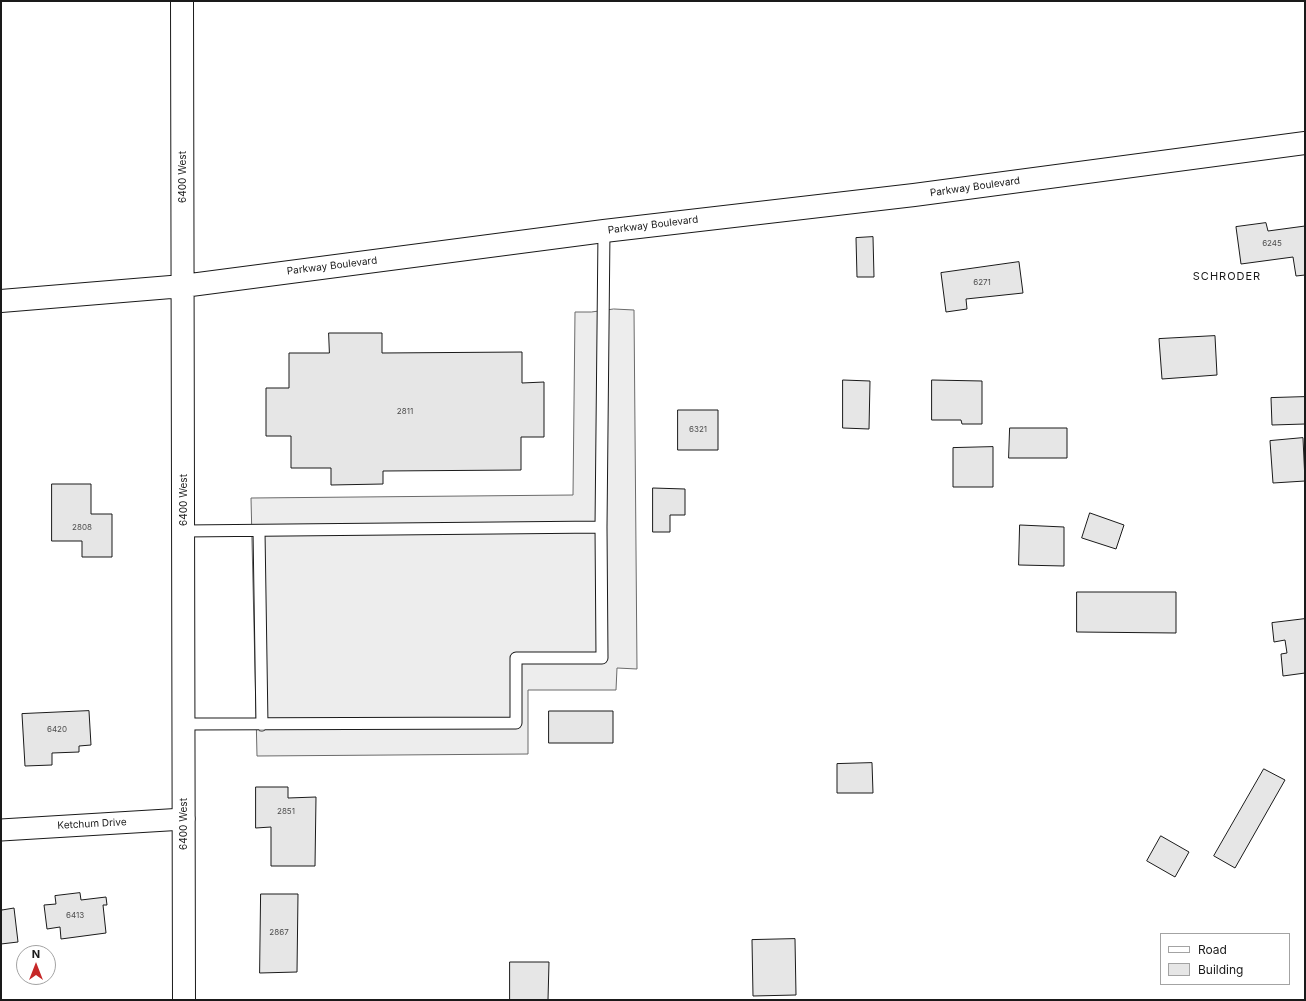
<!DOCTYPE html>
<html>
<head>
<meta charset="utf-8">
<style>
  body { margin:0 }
  #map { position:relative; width:1306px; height:1001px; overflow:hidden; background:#fff; font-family:Inter,sans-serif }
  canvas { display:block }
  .frame { position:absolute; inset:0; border:2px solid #1a1a1a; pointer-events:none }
  .legend { position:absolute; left:1160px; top:933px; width:130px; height:52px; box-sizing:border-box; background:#fff; border:1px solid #a3a3a3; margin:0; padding:5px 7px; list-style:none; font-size:12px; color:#1a1a1a }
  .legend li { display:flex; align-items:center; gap:8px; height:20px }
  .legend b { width:20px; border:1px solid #a3a3a3 }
  .north { position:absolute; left:16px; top:945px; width:40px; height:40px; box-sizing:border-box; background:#fff; border:1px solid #a3a3a3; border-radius:50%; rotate:0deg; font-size:11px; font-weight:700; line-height:16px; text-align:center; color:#1a1a1a }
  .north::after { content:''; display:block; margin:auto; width:14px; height:18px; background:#c62828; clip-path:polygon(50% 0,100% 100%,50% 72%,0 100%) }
</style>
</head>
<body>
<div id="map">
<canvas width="1306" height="1001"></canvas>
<div class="frame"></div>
<ul class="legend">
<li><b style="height:5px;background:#fff"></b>Road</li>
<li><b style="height:11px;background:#e6e6e6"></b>Building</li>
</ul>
<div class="north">N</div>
</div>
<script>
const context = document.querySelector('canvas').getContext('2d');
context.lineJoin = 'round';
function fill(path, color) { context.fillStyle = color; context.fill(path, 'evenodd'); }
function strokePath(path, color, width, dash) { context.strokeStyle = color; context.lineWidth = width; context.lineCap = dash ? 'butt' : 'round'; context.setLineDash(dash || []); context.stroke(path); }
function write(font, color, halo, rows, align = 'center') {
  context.font = font + ' Inter,sans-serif'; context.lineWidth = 3; context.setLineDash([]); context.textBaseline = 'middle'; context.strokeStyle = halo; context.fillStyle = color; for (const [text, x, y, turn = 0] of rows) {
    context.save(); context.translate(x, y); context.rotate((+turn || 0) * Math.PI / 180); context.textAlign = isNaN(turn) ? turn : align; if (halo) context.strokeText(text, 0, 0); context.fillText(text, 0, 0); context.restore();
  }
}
const parking = new Path2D(`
  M614,309L634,310L637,669L617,668L616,690H528V754L257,756L251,498L573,495L575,312H591Z`);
fill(parking, '#ededed');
strokePath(parking, '#6a6a6a', 1);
const building = new Path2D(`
  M1266,223L1268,231L1305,226V275L1296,276L1293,257L1241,264L1236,227Z
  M873,237L874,277H857L856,238Z
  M1019,262L1023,293L966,299L967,309L946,312L941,273Z
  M329,333H382V353L522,352V383L544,382V437H521V470L383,471V484L331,485V468H291V436H266V388H289V353H329Z
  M1215,336L1217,375L1162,379L1159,339Z
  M843,380L870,381L869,429L843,428Z
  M932,380L982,381V424H962L961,420H932Z
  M1305,397V424L1272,425L1271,398Z
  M678,410H718V450H678Z
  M1010,428H1067V458H1009Z
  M1303,438L1305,481L1273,483L1270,441Z
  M993,447V487H953V448Z
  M52,484H91V514H112V557H82V541H52Z
  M653,488L685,489V515H670V532H653Z
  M1090,513L1124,525L1116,549L1082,538Z
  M1020,525L1064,527V566L1019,565Z
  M1077,592H1176V633L1077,632Z
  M1305,619V673L1283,676L1281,654L1287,653L1285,640L1274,642L1272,623Z
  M89,711L91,745L79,746V752L52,753V765L25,766L22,714Z
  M549,711H613V743H549Z
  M872,763L873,793H837V764Z
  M1264,769L1285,780L1235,868L1214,856Z
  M256,787H288V798L316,797L315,866H271V827L256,828Z
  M1161,836L1189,852L1175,877L1147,861Z
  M80,893L81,900L106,897L107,905H103L106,933L61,939L60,927L47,929L44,905L56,904L55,896Z
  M261,894H298L297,972L260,973Z
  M1,908L2,910L14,908L18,942L1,944Z
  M795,939L796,995L753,996L752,940Z
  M510,962H549L548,1000H510Z`);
fill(building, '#e6e6e6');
strokePath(building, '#1a1a1a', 1);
const lane = new Path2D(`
  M184,531L601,527
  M259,531L262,725
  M184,724L516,723V658H602L601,527L604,231`);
const street = new Path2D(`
  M1,830L184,819`);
const secondary = new Path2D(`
  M182,1L184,1000
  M1,301L183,286L604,231L914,195L1305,143`);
strokePath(lane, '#1a1a1a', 13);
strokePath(street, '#1a1a1a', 23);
strokePath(secondary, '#1a1a1a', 24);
strokePath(lane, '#fff', 11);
strokePath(street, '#fff', 21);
strokePath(secondary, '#fff', 22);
write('8px', '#4d4d4d', null, [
  ["6245",1272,244],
  ["6271",982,283],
  ["2811",405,412],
  ["6321",698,430],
  ["2808",82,528],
  ["6420",57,730],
  ["2851",286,812],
  ["6413",75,916],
  ["2867",279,933]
]);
write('10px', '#1a1a1a', '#fff', [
  ["6400 West",183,177,-90],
  ["Parkway Boulevard",975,187,-8],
  ["Parkway Boulevard",653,225,-7],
  ["Parkway Boulevard",332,266,-7],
  ["6400 West",184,500,-90],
  ["Ketchum Drive",92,824,-3],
  ["6400 West",184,824,-90]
]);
context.letterSpacing = '1px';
write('11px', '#1a1a1a', '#fff', [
  ["SCHRODER",1227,277]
]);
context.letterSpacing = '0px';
</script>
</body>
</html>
